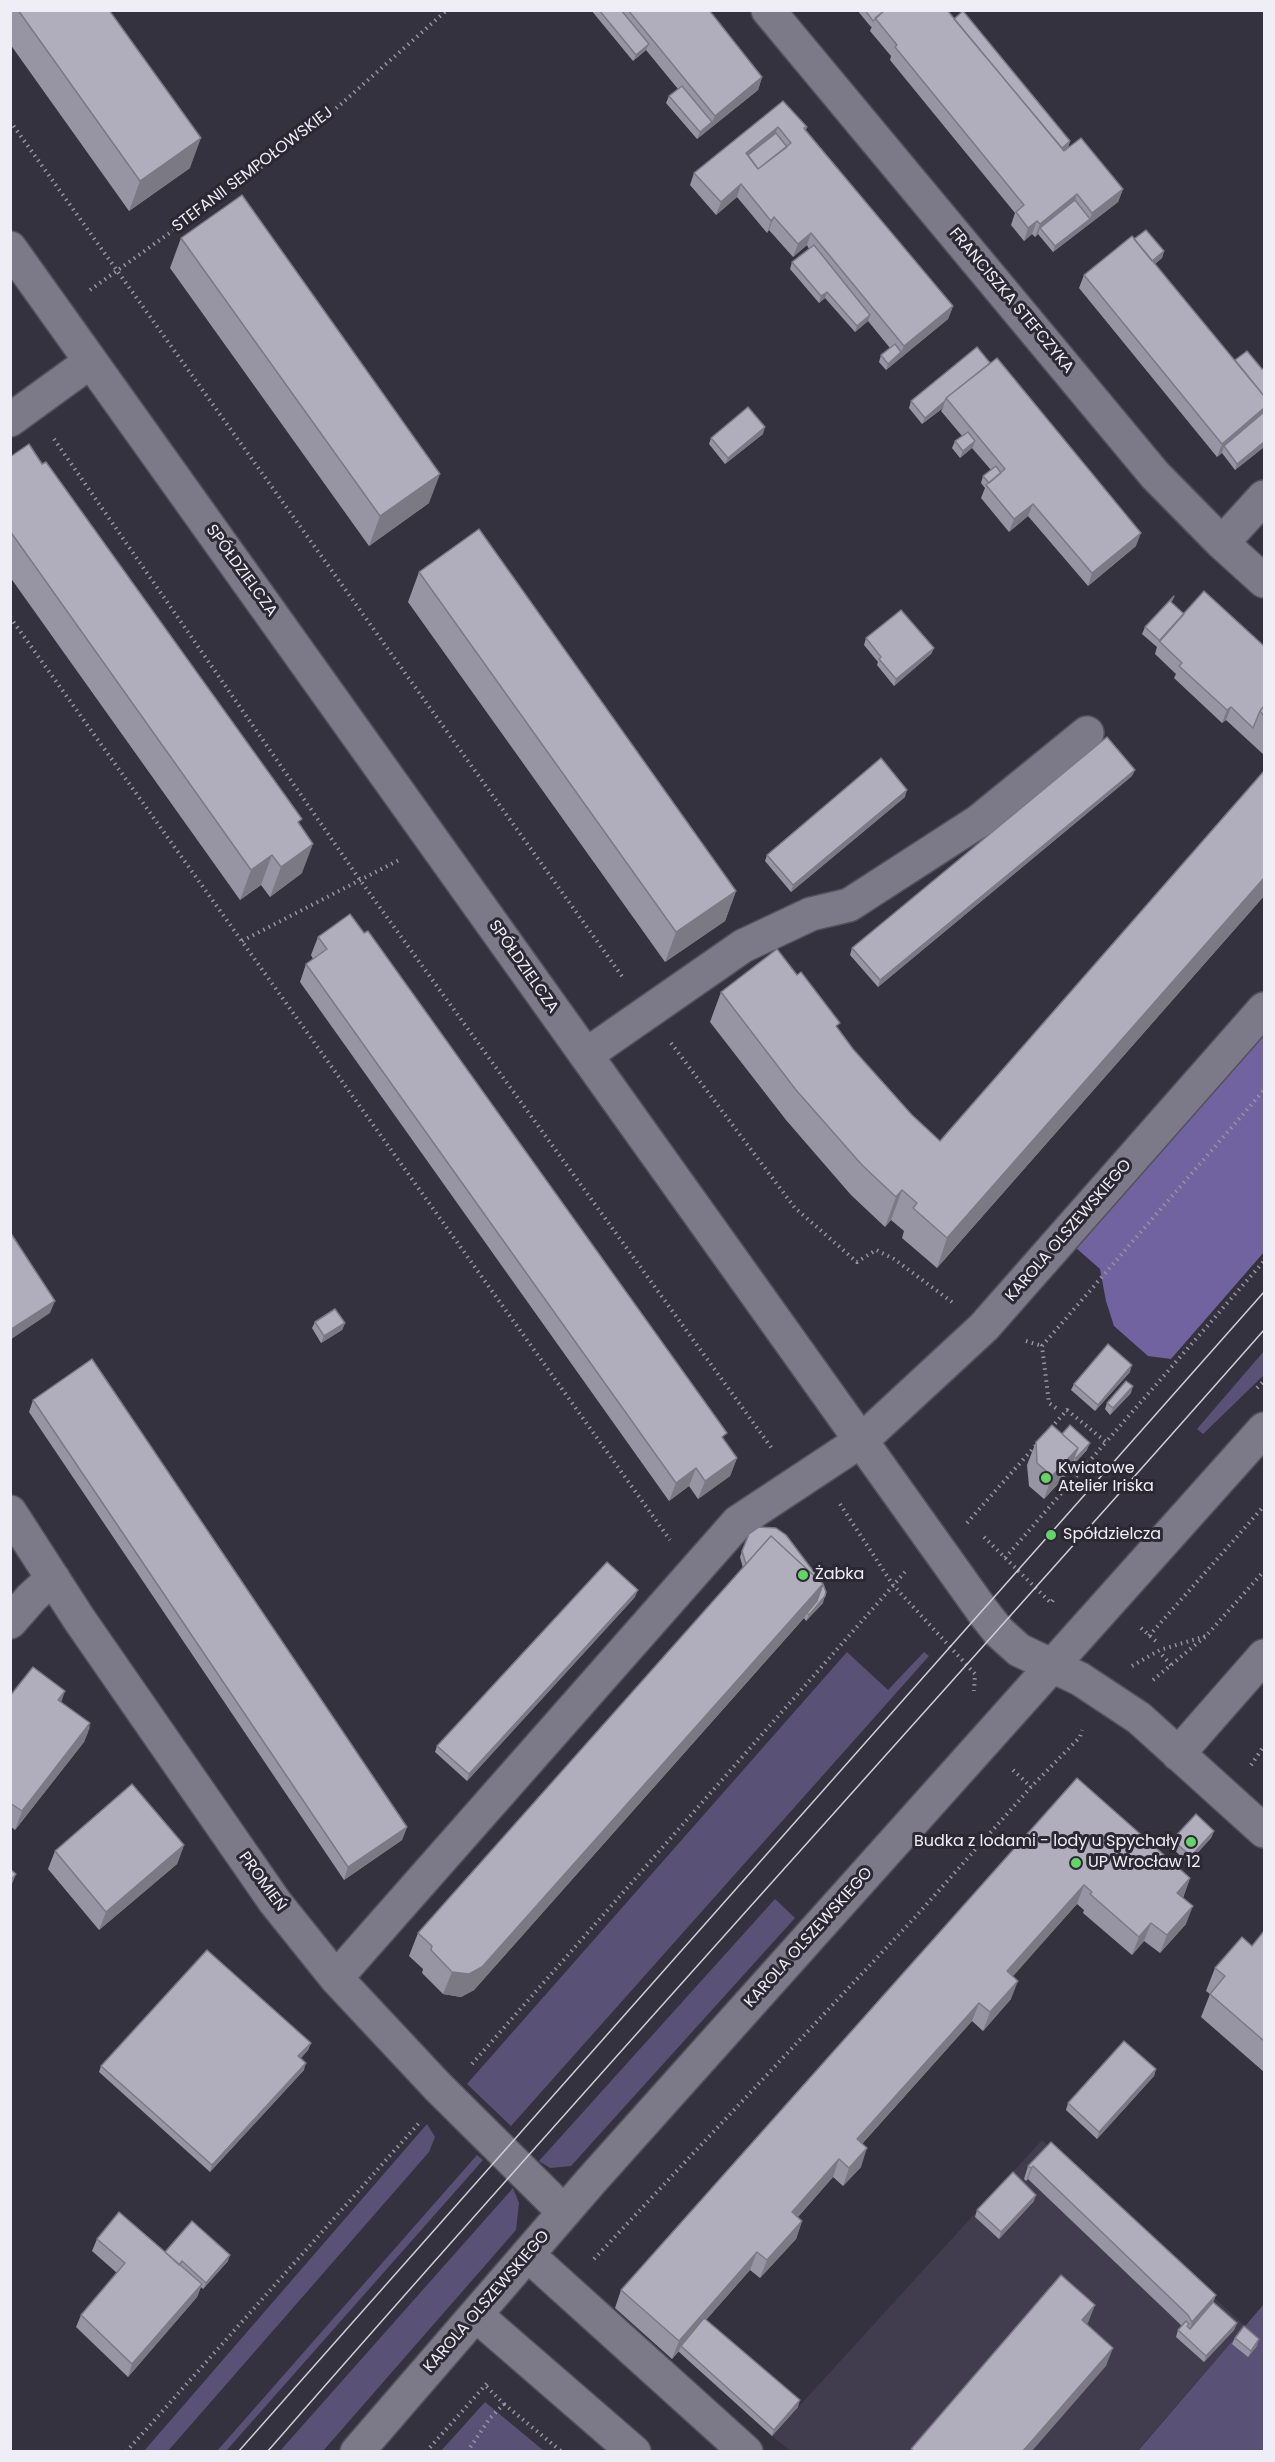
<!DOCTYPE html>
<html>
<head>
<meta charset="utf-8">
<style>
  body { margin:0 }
  #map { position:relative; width:1275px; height:2462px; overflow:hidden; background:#35323f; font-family:Poppins,sans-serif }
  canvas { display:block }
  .frame { position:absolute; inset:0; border:12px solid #efeef6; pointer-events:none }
</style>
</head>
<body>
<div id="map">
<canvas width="1275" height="2462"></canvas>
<div class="frame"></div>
</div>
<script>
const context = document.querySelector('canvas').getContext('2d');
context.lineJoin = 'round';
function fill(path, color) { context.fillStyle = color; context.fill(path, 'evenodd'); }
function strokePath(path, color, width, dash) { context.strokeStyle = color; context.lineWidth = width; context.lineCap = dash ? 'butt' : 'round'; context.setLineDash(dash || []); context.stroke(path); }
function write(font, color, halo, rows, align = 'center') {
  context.font = font + ' Poppins,sans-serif'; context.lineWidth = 6; context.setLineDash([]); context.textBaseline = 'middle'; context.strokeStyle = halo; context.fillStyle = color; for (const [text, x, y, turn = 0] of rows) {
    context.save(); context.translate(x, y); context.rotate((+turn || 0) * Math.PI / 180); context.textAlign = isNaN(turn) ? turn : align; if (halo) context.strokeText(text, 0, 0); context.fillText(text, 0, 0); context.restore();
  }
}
fill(new Path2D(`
  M1042,2140L1245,2326L1137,2451L792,2452L772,2436Z`), '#413d4e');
fill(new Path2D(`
  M1264,1351V1375L1203,1434L1197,1429Z
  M847,1652L888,1690L924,1652L929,1656L511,2126L467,2084Z
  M775,1899L795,1918L571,2166L550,2168L539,2161Z
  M427,2124L435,2137L429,2152L168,2451H144Z
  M477,2155L483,2160L226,2451H217Z
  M513,2188L519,2203L516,2230L323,2451H280Z
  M1264,2304V2451L1137,2452Z
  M485,2402L544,2451H441Z`), '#5a5177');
fill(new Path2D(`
  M1264,1033V1252L1171,1359L1148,1356L1114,1326L1106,1301L1100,1269L1076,1248Z`), '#71639f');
const minor = new Path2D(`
  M768,10L1155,475L1222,543L1264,581
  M10,248L984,1613L999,1632L1019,1650L1080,1679L1139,1718L1264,1831
  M10,420L90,362
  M1222,543L1264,497
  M586,1055L743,946L811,914L849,905L979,821L1087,733
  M10,1512L79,1619L275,1902L336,1978L438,2087L564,2212
  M10,1622L32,1597L53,1578
  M1178,1754L1264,1656
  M336,1978L738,1522L862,1440L984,1327L1264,1009
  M528,2255L746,2452
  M476,2315L634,2452
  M357,2452L591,2181L1264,1429`);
strokePath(minor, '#53515b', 36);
strokePath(new Path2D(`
  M10,121L624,979
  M90,290L306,135L447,10
  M54,439L360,880L773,1450
  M10,617L670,1540
  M242,941L399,860
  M671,1043L795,1208L857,1262L876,1250L894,1259L952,1302
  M1026,1341L1042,1346
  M1257,1388L1264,1381
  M1056,1408L1049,1403L1042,1346L1264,1090
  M1051,1428L1067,1410L1106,1442L1264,1261
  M840,1504L893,1585L975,1674L974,1691
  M967,1523L1036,1445
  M984,1537L1051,1603L1053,1600
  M1005,1558L1106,1442
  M1141,1628L1158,1643
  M1149,1636L1264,1506
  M1162,1655L1171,1665
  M1132,1666L1160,1650L1206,1636
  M1153,1680L1206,1636L1264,1571
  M1251,1765L1264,1746
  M1013,1770L1031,1787
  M472,2064L905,1572
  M594,2259L918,1914L1031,1787L1080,1737L1082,1730
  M504,2404L562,2452
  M126,2452L419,2123
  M426,2452L489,2381
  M467,2452L490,2418L504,2404L485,2385`), '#96949e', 4, [1.5, 4.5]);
strokePath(minor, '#7c7a88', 33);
strokePath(new Path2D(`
  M238,2452L1264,1292
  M267,2452C596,2074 934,1705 1264,1330`), '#d0ced7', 1.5);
fill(new Path2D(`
  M10,10H109L190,168L129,211L10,44Z
  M591,10H709L762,77L758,90L697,139L666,103L669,96L678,89L646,50L633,61Z
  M857,10H949L948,11L954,19L1070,141L1068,148L1123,189L1118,202L1053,252L1038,234L1035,237L1032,234L1024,241L1011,225L1015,213L890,60L891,56L870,31L872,26L871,27Z
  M783,101L807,127L806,130L953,306L948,319L886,370L879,362L881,355L890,348L868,321L855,332L825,298L819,303L790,269L792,262L809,249L807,245L793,257L769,230L767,233L737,197L716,215L690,185L694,173Z
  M181,238L429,503L369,546L170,268Z
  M1134,239L1164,251L1162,258L1155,264L1264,447L1235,470L1222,453L1217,457L1079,288L1084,275Z
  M977,347L1136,546L1088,586L1028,516L1009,532L981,498L985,488L981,483L983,476L991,470L972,448L960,458L952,448L955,441L962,436L941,411L943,408L922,424L909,408L911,401Z
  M763,434L725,464L709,444L711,438Z
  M10,457L42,464L300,825L302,873L270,897L261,885L240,900L10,577Z
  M419,572L736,891L725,921L665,962L408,602Z
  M1171,602L1184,614L1264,646V755L1226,720L1222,723L1174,678L1176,674L1155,654L1157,647L1142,634L1145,627Z
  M866,638L934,648L931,654L894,686L877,665L878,662L864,645Z
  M1264,772V896L937,1268L902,1238L904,1231L891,1220L885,1227L851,1195L786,1120L710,1022L721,992L797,975L853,1049L912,1115L940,1141Z
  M1132,776L878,987L850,955L852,948Z
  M905,797L791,892L765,861L767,855Z
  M318,937L724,1440L737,1458L730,1476L698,1499L689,1486L669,1501L300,982L306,964L313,959L311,955Z
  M315,1322L345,1323L342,1330L321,1343L312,1328Z
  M1130,1372L1095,1411L1071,1390L1074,1384Z
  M1131,1393L1110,1415L1105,1409L1107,1403Z
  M33,1400L407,1827L402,1840L344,1880L29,1412Z
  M1062,1434L1087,1450L1073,1465L1072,1464L1070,1471L1044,1499L1029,1486L1027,1465L1036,1442Z
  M742,1551L823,1603L806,1621L804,1618L474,1990L461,1997L443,1994L422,1973L423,1969L409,1956L418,1933L743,1568L740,1557Z
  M635,1597L467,1781L435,1752L437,1746Z
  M10,1696L61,1702L88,1732L84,1742L15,1830L10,1826Z
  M1077,1778L1190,1878L1183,1898L1186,1924L1160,1953L1144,1941L1132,1955L1083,1913L1084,1910L1077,1904L1012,1976L1011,1999L983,2031L972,2021L862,2144L861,2167L843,2186L833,2177L798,2217L802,2221L796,2239L760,2278L750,2270L706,2320L798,2407L772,2436L679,2352V2351L672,2359L615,2308L621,2290Z
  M1214,1831L1211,1838L1188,1863L1170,1846L1172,1840Z
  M184,1845L177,1864L99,1930L48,1869L55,1851Z
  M1264,1931V2072L1201,2017L1210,1994L1206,1991L1215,1968L1252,1946Z
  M311,2043L308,2050L301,2058L304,2070L210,2172L99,2072L101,2066Z
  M1156,2069L1154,2076L1097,2139L1066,2110L1068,2103Z
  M1051,2142L1213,2302L1237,2323L1234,2330L1204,2362L1176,2337L1178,2330L1182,2326L1028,2179L1026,2181L1024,2179L1028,2166Z
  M1034,2201L999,2239L975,2217L977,2210Z
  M97,2239L165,2252L228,2261L203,2289L201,2287L197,2297L128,2377L76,2327L81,2315L117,2273L92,2251Z
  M1235,2338L1257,2346L1248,2357L1232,2344Z`), '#9795a3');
fill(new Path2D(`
  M649,44L646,50L633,61L636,55Z
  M762,77L758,90L697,139L700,132L712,122L715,116Z
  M778,127L773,139L744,159L746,153Z
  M201,138L190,168L129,211L140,181Z
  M1070,141L1068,148L1055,158L1058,152Z
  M741,184L737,197L716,215L721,202Z
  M1123,189L1118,202L1053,252L1055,246L1090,219L1092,213Z
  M1077,194L1073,206L1040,228L1038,234L1035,237L1040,224Z
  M774,217L769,230L767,233L771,221Z
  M1037,221L1032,234L1024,241L1028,228Z
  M811,233L807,245L793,257L798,244Z
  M1164,251L1162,258L1145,271L1148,265Z
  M827,292L825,298L819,303L821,296Z
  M953,306L948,319L886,370L888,364L901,352L904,346Z
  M870,315L868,321L855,332L857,326Z
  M945,401L943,408L922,424L925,418Z
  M1264,408V417L1224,446L1222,453L1217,457L1222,444Z
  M765,427L763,434L725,464L728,458Z
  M975,441L973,447L960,458L963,451Z
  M1264,442V447L1235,470L1237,464Z
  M440,474L429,503L369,546L380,516Z
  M1033,504L1028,516L1009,532L1014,519Z
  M1141,533L1136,546L1088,586L1092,573Z
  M934,648L931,654L894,686L896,679Z
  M1231,707L1226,720L1222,723L1227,710Z
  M1135,770L1132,776L878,987L880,980Z
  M907,790L905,797L791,892L793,885Z
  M313,844L302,873L270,897L281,867Z
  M272,855L261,885L240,900L251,870Z
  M1264,878V896L937,1268L947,1238Z
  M736,891L725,921L665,962L676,932Z
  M902,1190L891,1220L885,1227L896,1197Z
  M55,1301L50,1313L10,1340V1330Z
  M345,1323L342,1330L321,1343L324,1336Z
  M1132,1365L1130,1372L1095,1411L1098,1405Z
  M1133,1386L1131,1393L1110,1415L1113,1408Z
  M1090,1443L1087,1450L1073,1465L1076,1458Z
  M1078,1448L1070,1471L1044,1499L1052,1476Z
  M737,1458L730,1476L698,1499L705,1481Z
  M696,1468L689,1486L669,1501L676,1483Z
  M823,1584L815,1607L807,1613L804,1618L474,1990L461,1997L443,1994L452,1972Z
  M638,1590L635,1597L467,1781L469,1774Z
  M825,1596L823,1603L806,1621L809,1615Z
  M65,1691L59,1709L58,1700Z
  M90,1723L89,1728L91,1725L88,1732L84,1742L15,1830L22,1811Z
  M407,1827L402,1840L344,1880L348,1867Z
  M1214,1831L1211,1838L1188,1863L1191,1856Z
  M184,1845L177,1864L99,1930L106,1912Z
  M16,1874L10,1889V1881Z
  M1190,1878L1183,1897L1170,1911L1177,1893Z
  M1084,1885L1077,1904L1001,1990L1007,1971Z
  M1193,1906L1186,1924L1160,1953L1167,1935Z
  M1151,1923L1144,1941L1132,1955L1139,1937Z
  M1018,1981L1011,1999L983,2031L990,2012Z
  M979,2003L972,2021L850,2157L857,2139Z
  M311,2043L308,2050L296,2063L298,2056Z
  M306,2063L304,2070L210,2172L212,2165Z
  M1156,2069L1154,2076L1097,2139L1099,2132Z
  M867,2148L861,2167L843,2186L849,2168Z
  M839,2159L833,2177L786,2230L792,2212Z
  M1033,2166L1028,2179L1026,2181L1031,2168Z
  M1036,2195L1034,2201L999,2239L1001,2232Z
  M802,2221L796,2239L760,2278L767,2260Z
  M757,2252L750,2270L682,2347L681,2346L679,2351L672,2359L679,2341Z
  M230,2255L228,2261L203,2289L206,2283Z
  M202,2284L197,2297L128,2377L132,2364Z
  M1216,2295L1211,2308L1188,2335L1192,2322Z
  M1095,2305L1088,2323L1075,2338L1082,2320Z
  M1237,2323L1234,2330L1204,2362L1206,2356Z
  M1259,2339L1257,2346L1248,2357L1251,2351Z
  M1113,2348L1106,2366L1032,2451H1023Z
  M800,2400L798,2407L772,2436L774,2430Z`), '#7b7984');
const building = new Path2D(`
  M18,10H109L201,138L140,181Z
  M599,10H621L649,44L636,55Z
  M628,10H709L762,77L715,116Z
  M865,10H885L873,21Z
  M885,10H947L1064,151L1081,138L1123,189L1092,213L1077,194L1040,224L1037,221L1028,228L1016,212L1024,205L895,47L897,45L875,18Z
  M963,11L1070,141L1062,148L954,19Z
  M682,86L712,122L700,132L669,96Z
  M783,101L807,127L804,128L806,131L953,306L904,346L811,233L798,244L774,217L771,221L741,184L721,202L694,173ZM778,127L791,143L758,169L746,153Z
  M776,133L787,147L758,169L748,155Z
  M242,195L440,474L380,516L181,238Z
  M1075,200L1090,219L1055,246L1040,228Z
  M1146,230L1164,251L1152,261L1134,239Z
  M1132,236L1264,396V408L1222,444L1084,275Z
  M814,245L870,315L857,326L827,292L821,296L792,262Z
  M895,344L901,352L888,364L881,355Z
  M977,347L990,363L946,398L945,401L925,418L911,401Z
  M1247,351L1262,369H1264V396L1235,360Z
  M997,358L1141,533L1092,573L1033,504L1014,519L986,485L1005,469L946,398Z
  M748,407L765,427L728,458L711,438Z
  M1264,412V442L1237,464L1224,446Z
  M968,432L975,441L963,451L955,441Z
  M29,444L42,464L46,462L302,819L298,822L313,844L281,867L272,855L251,870L10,531V457Z
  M996,466L1001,473L989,483L983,476Z
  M479,529L736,891L676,932L419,572Z
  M1204,591L1264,646V706L1260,711L1253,728L1231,707L1227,710L1179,666L1182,663L1159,641Z
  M1174,596L1171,602L1184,614L1160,641L1145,627Z
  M901,610L934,648L896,679L879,659L881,657L866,638Z
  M1264,706V716L1260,711Z
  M1107,737L1135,770L880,980L852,948Z
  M881,758L907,790L793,885L767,855Z
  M1264,771V878L947,1238L913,1208L917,1203L902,1190L896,1197L862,1165L796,1090L721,992L777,949L797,975L801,972L840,1023L836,1026L853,1049L912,1115L940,1141Z
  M350,914L364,933L368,931L727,1433L722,1437L737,1458L705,1481L696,1468L676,1483L306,964L327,949L318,937Z
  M10,1232L55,1301L10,1330Z
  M335,1309L345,1323L324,1336L315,1322Z
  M1108,1344L1132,1365L1098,1405L1074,1384Z
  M92,1359L407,1827L348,1867L33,1400Z
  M1126,1381L1133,1386L1113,1408L1107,1403Z
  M1052,1425L1078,1448L1052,1476L1037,1463L1036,1442Z
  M1070,1425L1090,1443L1076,1458L1074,1457L1078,1448L1062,1434Z
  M759,1527L776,1528L786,1535L823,1584L826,1592L825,1596L809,1615L807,1613L817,1601L823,1584L771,1536L746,1564L742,1551L749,1534Z
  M771,1536L823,1584L482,1967L469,1974L452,1972L431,1950L432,1946L418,1933Z
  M607,1562L638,1590L469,1774L437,1746Z
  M33,1667L65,1691L58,1700L90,1723L22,1811L10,1803V1696Z
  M1077,1778L1190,1878L1177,1893L1193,1906L1167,1935L1151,1923L1139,1937L1090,1894L1092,1892L1084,1885L1007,1971L1018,1981L990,2012L979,2003L857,2139L867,2148L849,2168L839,2159L792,2212L802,2221L767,2260L757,2252L679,2341L621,2290Z
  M132,1784L184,1845L106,1912L55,1851Z
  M1196,1814L1214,1831L1191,1856L1172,1840Z
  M10,1869L16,1874L10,1881Z
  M1264,1931V2041L1210,1994L1225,1976L1215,1968L1242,1937L1252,1946Z
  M207,1950L311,2043L298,2056L306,2063L212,2165L101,2066Z
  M1124,2041L1156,2069L1099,2132L1068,2103Z
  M1051,2142L1216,2295L1192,2322L1188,2315L1033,2166L1031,2168L1028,2166Z
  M1013,2172L1036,2195L1001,2232L977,2210Z
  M119,2212L202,2284L132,2364L81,2315L125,2263L97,2239Z
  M192,2221L230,2255L206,2283L182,2261L179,2265L165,2252Z
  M1061,2275L1095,2305L1082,2320L1113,2348L1023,2451H914L911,2449Z
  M1213,2302L1237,2323L1206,2356L1178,2330L1186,2321L1189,2324L1187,2326L1190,2329Z
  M704,2318L800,2400L774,2430L681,2346Z
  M1244,2326L1259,2339L1251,2351L1235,2338Z`);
fill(building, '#b0adbd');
strokePath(building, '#7b7984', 1.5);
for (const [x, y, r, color] of [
  [1046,1478,6,"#65d467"],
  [1051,1535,6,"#65d467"],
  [803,1575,6,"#65d467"],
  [1191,1842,6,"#65d467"],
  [1076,1863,6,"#65d467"]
]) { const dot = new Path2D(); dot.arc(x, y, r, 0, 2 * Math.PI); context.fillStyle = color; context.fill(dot); strokePath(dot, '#2b2834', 2); }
write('16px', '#efeef6', '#2b2834', [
  ["STEFANII SEMPOŁOWSKIEJ",253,170,-37],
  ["FRANCISZKA STEFCZYKA",1011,301,50],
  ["SPÓŁDZIELCZA",241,571,54],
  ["SPÓŁDZIELCZA",523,967,55],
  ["KAROLA OLSZEWSKIEGO",1069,1231,-49],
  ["PROMIEŃ",262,1882,54],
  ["KAROLA OLSZEWSKIEGO",809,1938,-48],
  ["KAROLA OLSZEWSKIEGO",487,2302,-49]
]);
write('16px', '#efeef6', '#2b2834', [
  ["Kwiatowe",1058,1469],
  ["Atelier Iriska",1058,1487],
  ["Spółdzielcza",1063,1535],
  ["Żabka",815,1575],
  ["Budka z lodami - lody u Spychały",1179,1842,"right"],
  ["UP Wrocław 12",1088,1863]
], 'left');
</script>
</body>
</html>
